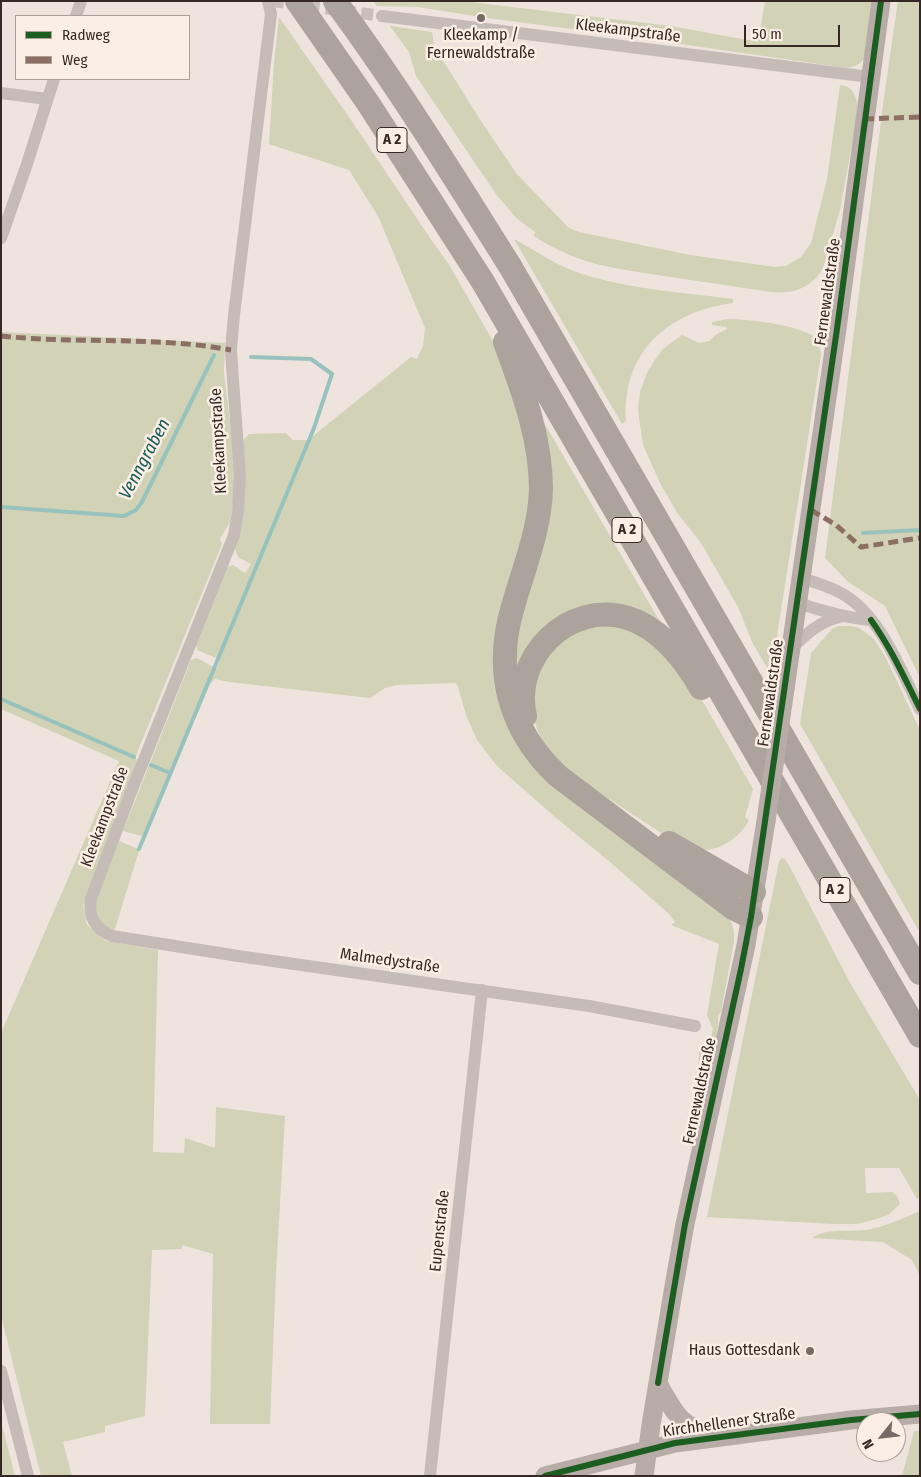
<!DOCTYPE html>
<html>
<head>
<meta charset="utf-8">
<style>
  body { margin:0 }
  #map { position:relative; width:921px; height:1477px; overflow:hidden; background:#eee4dd; font-family:"Fira Sans Condensed",sans-serif }
  canvas { display:block }
  .frame { position:absolute; inset:0; border:2px solid #362925; pointer-events:none }
  .legend { position:absolute; left:15px; top:15px; width:175px; height:65px; box-sizing:border-box; background:#fbeee4; border:1px solid #ac9f98; margin:0; padding:6px 9px; list-style:none; font-size:15px; color:#362925 }
  .legend li { display:flex; align-items:center; gap:10px; height:25px }
  .legend b { width:25px; border:1px solid #ac9f98 }
  .north { position:absolute; left:856px; top:1412px; width:50px; height:50px; box-sizing:border-box; background:#fbeee4; border:1px solid #ac9f98; border-radius:50%; rotate:241deg; font-size:14px; font-weight:700; line-height:20px; text-align:center; color:#362925 }
  .north::after { content:''; display:block; margin:auto; width:18px; height:22px; background:#766a65; clip-path:polygon(50% 0,100% 100%,50% 72%,0 100%) }
  .scale { position:absolute; left:744px; top:25px; width:96px; height:22px; box-sizing:border-box; border:2px solid #362925; border-top:0; padding-left:6px; font-size:15px; line-height:18px; white-space:nowrap; color:#362925; -webkit-text-stroke:4px #fbeee4; paint-order:stroke }
</style>
</head>
<body>
<div id="map">
<canvas width="921" height="1477"></canvas>
<div class="frame"></div>
<ul class="legend">
<li><b style="height:6px;background:#1b5e20"></b>Radweg</li>
<li><b style="height:6px;background:#8d6e63"></b>Weg</li>
</ul>
<div class="north">N</div>
<div class="scale">50 m</div>
</div>
<script>
const context = document.querySelector('canvas').getContext('2d');
context.lineJoin = 'round';
function fill(path, color) { context.fillStyle = color; context.fill(path, 'evenodd'); }
function strokePath(path, color, width, dash) { context.strokeStyle = color; context.lineWidth = width; context.lineCap = dash ? 'butt' : 'round'; context.setLineDash(dash || []); context.stroke(path); }
function write(font, color, halo, rows, align = 'center') {
  context.font = font + ' "Fira Sans Condensed",sans-serif'; context.lineWidth = 5; context.setLineDash([]); context.textBaseline = 'middle'; context.strokeStyle = halo; context.fillStyle = color; for (const [text, x, y, turn = 0] of rows) {
    context.save(); context.translate(x, y); context.rotate((+turn || 0) * Math.PI / 180); context.textAlign = isNaN(turn) ? turn : align; if (halo) context.strokeText(text, 0, 0); context.fillText(text, 0, 0); context.restore();
  }
}
fill(new Path2D(`
  M373,1H462L671,26L758,42L765,1H874L866,57C860,64 855,67 846,68L640,38L487,18L418,7L377,6Z
  M898,1H920V678L885,606L847,581L825,558L884,97Z
  M279,17L351,120L432,241L448,263L497,348L524,423L530,472L529,502L525,530L501,608L495,634L494,662L509,724L731,921L734,931V942L721,1012L718,1015C721,1023 709,1070 705,1080L698,1078L699,1050L708,1048L713,1029L707,1015L719,944L671,925L675,922L668,913L610,862L555,817L497,766L477,740L466,715L458,687L456,683L396,685L385,688L370,698L229,682L215,679L210,684L145,837L123,831L191,660L197,658L217,669L220,658H216L197,650L196,645L226,567L233,565L245,573L251,564L238,557L235,549L244,514L243,440L249,434L286,433L293,440H308L411,357L417,359L423,346L425,328L378,216L349,170L269,144L274,63Z
  M390,26L432,32L434,46L479,118L516,173L569,228L579,232L690,255L775,267L786,266L801,257L811,243L827,179L840,85C855,86 858,101 858,113L840,210L823,268C811,289 793,294 771,292C735,287 700,281 664,276C613,268 578,265 534,236L535,232L516,218L496,194L416,76L409,52Z
  M514,239C533,249 551,262 571,270C622,289 680,292 733,299V303C667,312 622,352 626,421L622,424Z
  M728,319C750,319 797,325 815,337L820,347L821,355L771,674L753,644L738,607L701,543L678,514L661,485L643,445L638,410L640,392L647,373L654,361L663,349L682,335L699,343L709,341L717,334L727,329L726,327L712,325V322Z
  M1,332L225,343L224,372L234,457V497L230,522L220,539L222,544L135,758L138,760L83,906L87,925L106,941L158,950L153,1152L184,1153L185,1138L215,1148L216,1107L285,1116L276,1274L270,1424H210L213,1254L182,1245V1249L152,1250L145,1416L105,1426V1432L63,1442L72,1476H41L1,1316V1033L119,761L1,709Z
  M543,421L666,632L599,611L510,675Z
  M590,625H611L643,634L694,686L753,789L745,817L749,820C741,837 719,852 699,850C679,847 650,825 632,814C607,797 574,777 553,755C532,732 525,695 538,666C541,658 550,649 557,642C565,635 580,630 590,625Z
  M838,626H851L859,628L874,639L886,658L920,730V933L800,724L811,653L832,629Z
  M119,841L136,848L139,851L114,932L100,923L95,904Z
  M782,858L785,859L790,867L849,981L920,1100V1197L917,1199L899,1168H865L866,1193L892,1192L897,1196L900,1204L888,1215L873,1220L857,1224H834L707,1217L779,861Z
  M920,1211V1276L912,1260L883,1242L812,1238C826,1228 848,1232 865,1230C884,1227 902,1219 920,1211Z
  M1,1421L15,1476H1Z
  M914,1431H920V1476H902Z`), '#d1d2b6');
strokePath(new Path2D(`
  M1,507L124,516L136,510L142,502L214,355
  M863,533L920,530
  M1,699L134,757
  M151,765L170,773
  M139,849L314,428L332,374L311,359L251,357`), '#98c2be', 4);
strokePath(new Path2D(`
  M272,1L382,16`), '#c9bfb8', 12, [12, 6]);
strokePath(new Path2D(`
  M268,1L271,14L234,315L231,350L233,380L240,475L238,512L234,535L131,792L91,899C88,916 95,929 112,936L238,956L589,1006L695,1026
  M76,16L81,1
  M382,16L870,77
  M1,93L47,99
  M1,238L26,167L54,79
  M801,578C815,582 828,586 841,593C880,614 901,671 920,709
  M798,603C822,611 846,618 871,620
  M791,649C806,634 821,620 843,616
  M1,1371L28,1476
  M430,1476L482,990`), '#c6bcb7', 12);
strokePath(new Path2D(`
  M785,689L837,329L881,1
  M658,1383C674,1413 681,1427 714,1436
  M545,1476L675,1443L851,1420L920,1414
  M644,1476L651,1425L674,1286L685,1224L746,945L766,821`), '#b7aca7', 19);
strokePath(new Path2D(`
  M297,1L368,103L483,282L920,1036
  M335,1C398,86 454,177 510,266L920,973
  M505,342C522,389 541,437 541,489C540,530 523,570 512,610C494,673 510,731 558,776L733,908L751,917
  M525,716C511,657 569,600 628,618C660,628 685,660 701,688
  M669,843L754,892`), '#aca39d', 24);
strokePath(new Path2D(`
  M766,821L785,689`), '#b7aca7', 19);
strokePath(new Path2D(`
  M864,119L920,117
  M1,336C77,344 157,336 231,350
  M811,510L836,525L861,547L920,538`), '#8d6e63', 5, [10, 5]);
strokePath(new Path2D(`
  M871,620C891,648 905,679 920,709
  M658,1383L685,1224L741,969L751,917L837,329L881,1
  M545,1476L675,1443L851,1420L920,1414`), '#1b5e20', 6);
for (const [x, y, r, color] of [
  [481,18,5,"#766a65"],
  [810,1351,5,"#766a65"]
]) { const dot = new Path2D(); dot.arc(x, y, r, 0, 2 * Math.PI); context.fillStyle = color; context.fill(dot); strokePath(dot, '#fbeee4', 2); }
for (const [x, y, w] of [
  [392,140,30],
  [627,530,30],
  [835,890,30]
]) { const box = new Path2D(); box.roundRect(x - w / 2, y - 12.5, w, 25, 4); context.fillStyle = '#fbeee4'; context.fill(box); strokePath(box, '#362925', 1); }
write('bold 15px', '#362925', null, [
  ["A 2",392,140],
  ["A 2",627,530],
  ["A 2",835,890]
]);
write('16px', '#362925', '#fbeee4', [
  ["Kleekampstraße",628,31,7],
  ["Fernewaldstraße",828,292,-82],
  ["Kleekampstraße",219,441,-93],
  ["Fernewaldstraße",771,693,-82],
  ["Kleekampstraße",105,817,-69],
  ["Malmedystraße",390,961,8],
  ["Fernewaldstraße",700,1091,-78],
  ["Eupenstraße",440,1231,-84],
  ["Kirchhellener Straße",729,1423,-8]
]);
write('16px', '#362925', '#fbeee4', [
  ["Kleekamp /",481,36],
  ["Fernewaldstraße",481,54],
  ["Haus Gottesdank",800,1351,"right"]
]);
write('italic 18px', '#175c59', '#fbeee4', [
  ["Venngraben",145,459,-62]
]);
</script>
</body>
</html>
